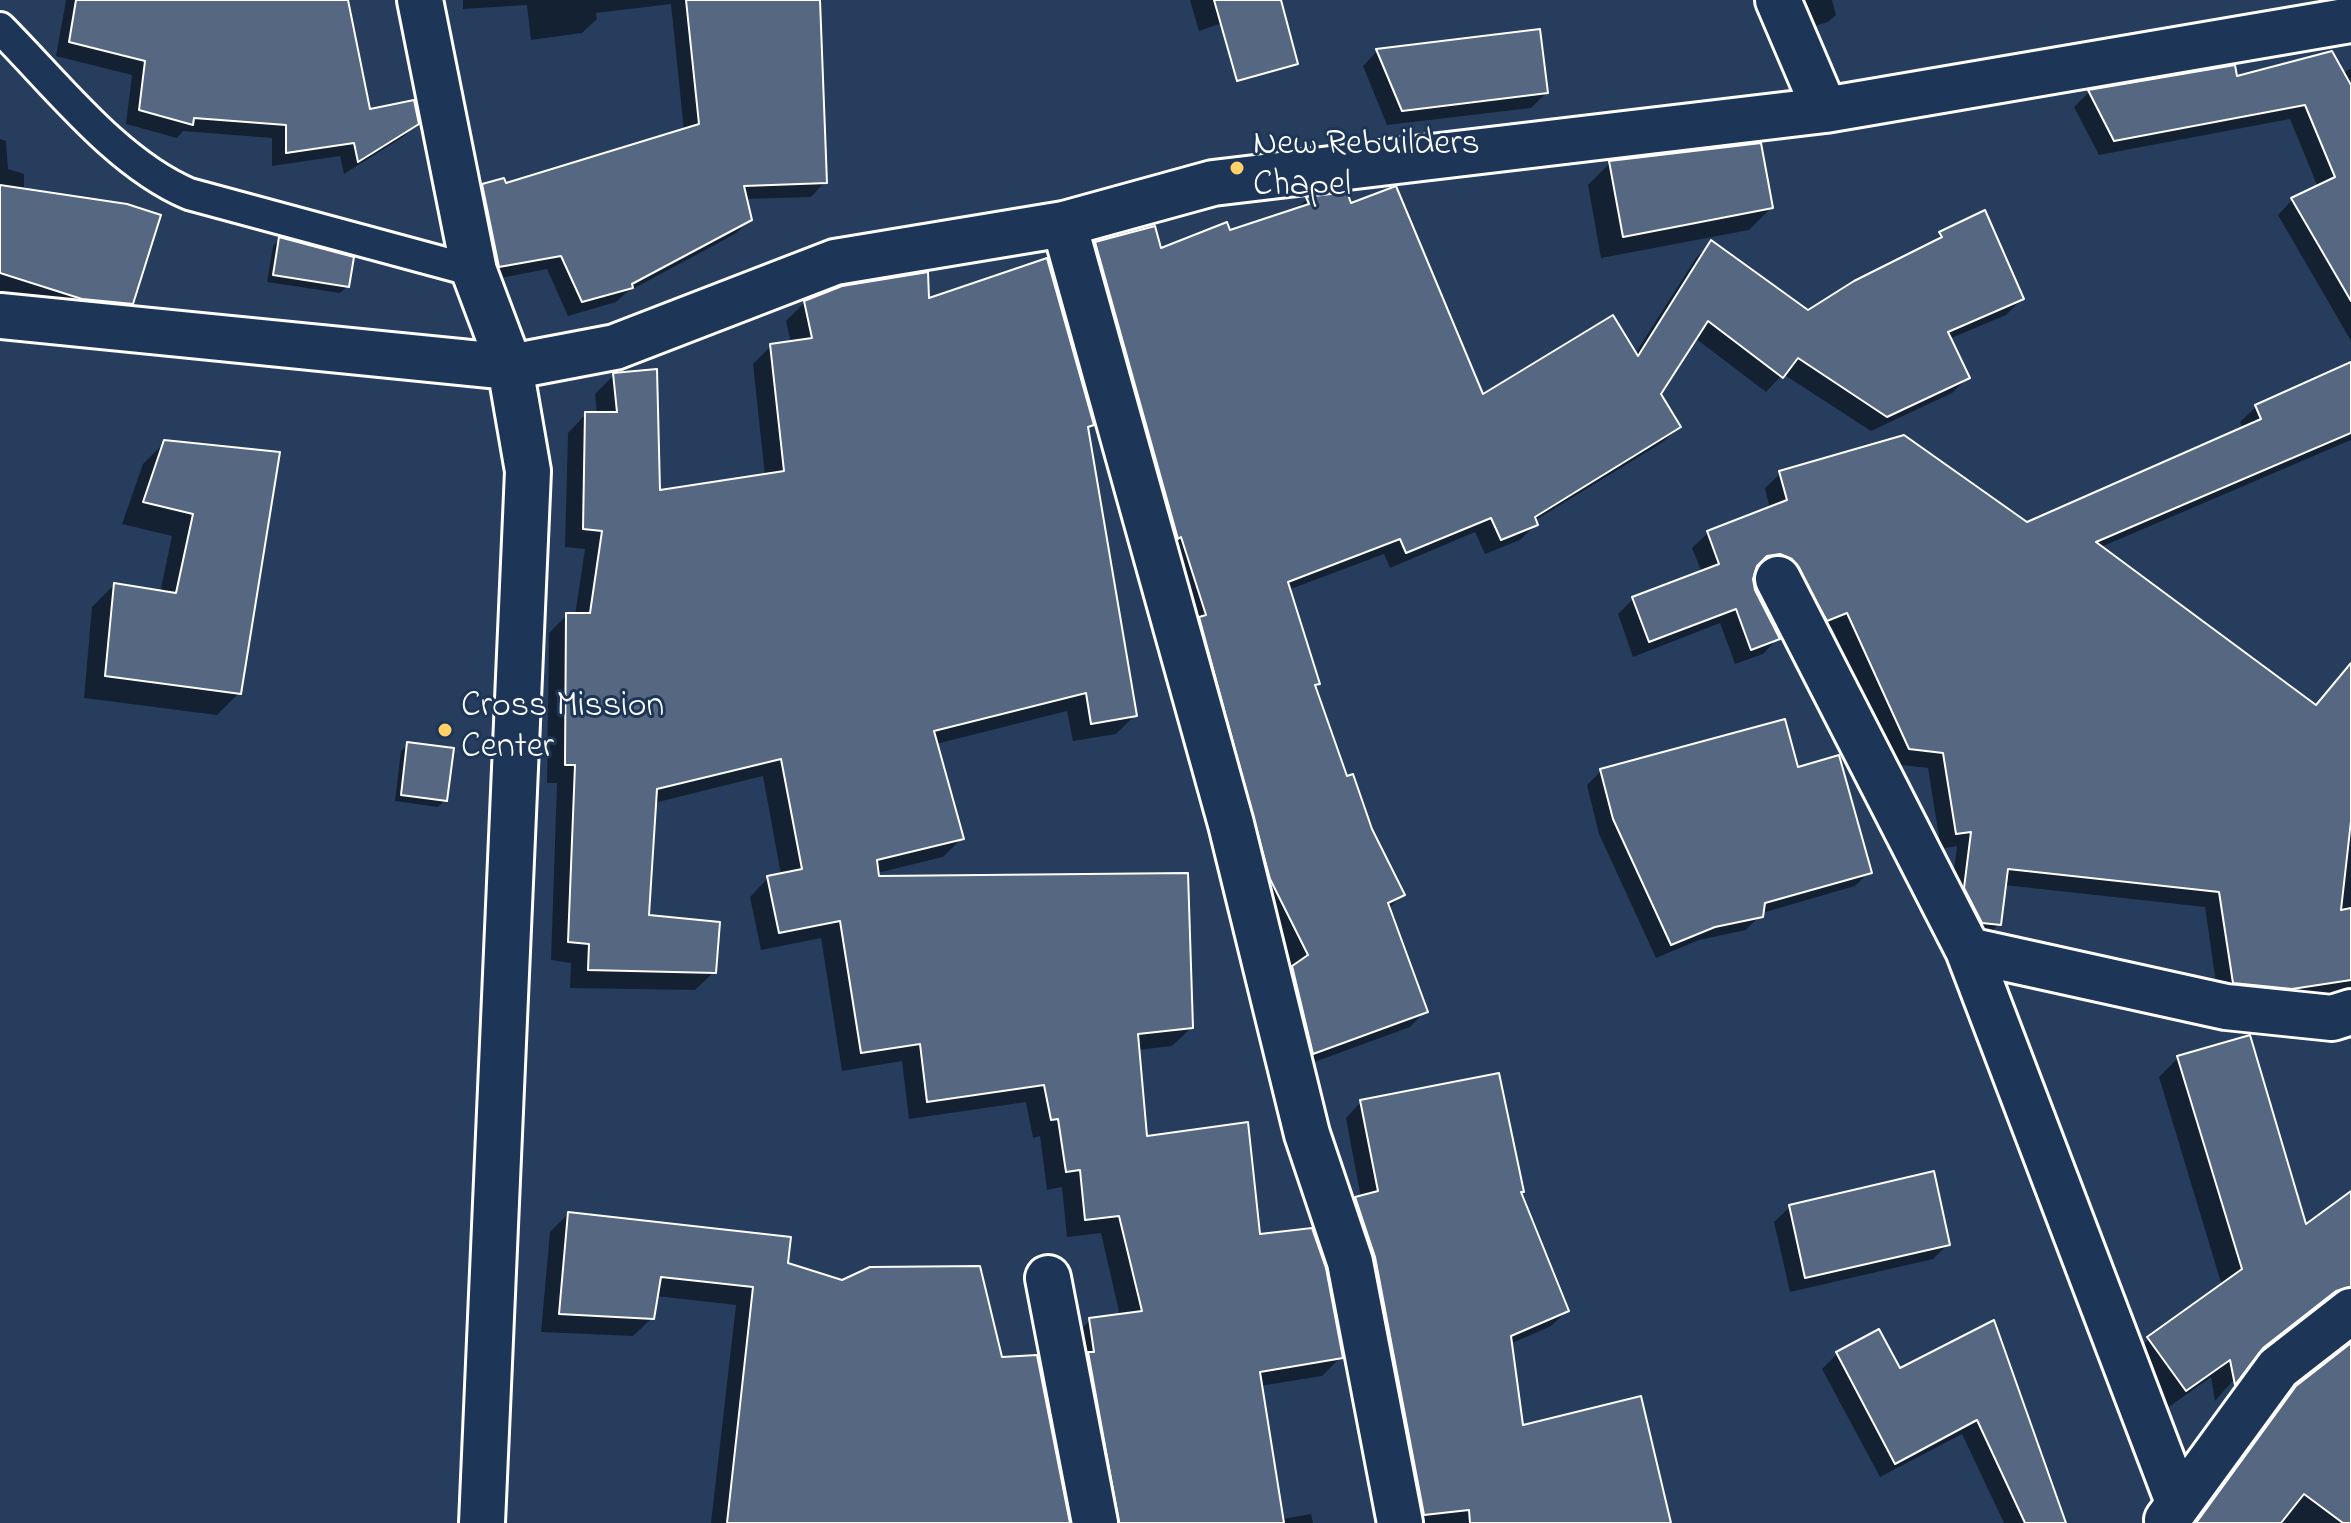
<!DOCTYPE html>
<html>
<head>
<meta charset="utf-8">
<style>
  body { margin:0 }
  canvas { display:block; background:#263d5e }
</style>
</head>
<body>
<canvas width="2351" height="1523"></canvas>
<script>
const context = document.querySelector('canvas').getContext('2d');
context.lineJoin = 'round';
function fill(path, color) { context.fillStyle = color; context.fill(path, 'evenodd'); }
function strokePath(path, color, width, dash) { context.strokeStyle = color; context.lineWidth = width; context.lineCap = dash ? 'butt' : 'round'; context.setLineDash(dash || []); context.stroke(path); }
function write(font, color, halo, rows, align = 'center') {
  context.font = font + ' "Indie Flower",sans-serif'; context.lineWidth = 6; context.setLineDash([]); context.textBaseline = 'middle'; context.strokeStyle = halo; context.fillStyle = color; for (const [text, x, y, turn = 0] of rows) {
    context.save(); context.translate(x, y); context.rotate((+turn || 0) * Math.PI / 180); context.textAlign = isNaN(turn) ? turn : align; if (halo) context.strokeText(text, 0, 0); context.fillText(text, 0, 0); context.restore();
  }
}
fill(new Path2D(`
  M66,0H346L368,111L417,123L403,137L344,174L340,156L272,166V138L183,131L177,138L126,124L132,75L56,56Z
  M463,0H817L825,182L811,197L745,199L750,220L735,234L627,292L616,302L568,316L547,269L485,281L469,201L483,186L504,185L684,131L671,4L596,13L597,19L582,33L531,40L527,5L463,9Z
  M1190,0H1268L1257,11L1199,31Z
  M1795,0H1832L1836,15L1828,22L1808,28Z
  M1377,51L1546,93L1531,108L1387,125L1363,66Z
  M2234,67L2236,78L2342,74L2351,68V341L2278,215L2292,200L2317,185L2290,119L2099,155L2074,107L2089,92Z
  M0,139L6,141L8,169L24,174V190L131,303L102,332L0,310Z
  M1610,163L1771,208L1749,230L1601,258L1588,185Z
  M1307,199L1350,206L1482,397L1635,354L1696,258L1711,243L1808,312L1927,247L1941,234L2022,299L2006,315L1949,339L1967,378L1952,393L1871,431L1783,374L1766,392L1695,338L1659,394L1679,427L1663,442L1534,521L1536,524L1520,540L1485,554L1475,532L1390,568L1384,554L1288,590L1317,683L1313,687L1346,778L1402,895L1388,909L1425,1011L1410,1027L1298,1068L1277,983L1291,969L1255,895L1080,260L1096,244L1159,251L1229,233L1295,211Z
  M280,239L348,286L340,293L267,282L273,246Z
  M927,301L1092,425L1087,430L1135,715L1116,734L1073,741L1067,711L936,744L962,838L943,857L877,873L878,878L1191,1028L1172,1046L1138,1050L1145,1138L1259,1236L1341,1357L1322,1376L1260,1386L1282,1519L1311,1514L1313,1523H1099L1072,1339L1090,1320L1120,1316L1101,1233L1067,1237L1062,1187L1047,1190L1040,1136L1033,1138L1026,1102L909,1119L902,1061L842,1071L821,938L761,950L750,897L768,878L781,875L763,776L654,803L647,917L714,972L695,990L570,988L571,963L551,960L557,783H547L549,633L567,615H575L585,549L565,547L568,433L586,414H597L595,394L614,375L658,493L765,476L753,364L771,346L791,343L786,321L805,302Z
  M2351,365V440L2101,547L2314,706L2345,672L2351,677V992L2276,1003L2218,997L2205,907L2004,885L1999,924L1983,940L1950,904L1957,846L1941,849L1928,768L1893,764L1832,627L1812,635L1762,569L1754,570L1751,579L1778,638L1763,654L1735,664L1720,623L1633,657L1618,614L1633,599L1702,573L1692,548L1708,533L1770,509L1765,488L1781,473L2026,524L2243,429L2240,422L2256,407Z
  M165,442L278,454L239,693L217,715L84,698L92,607L114,585L160,593L172,536L122,524L143,464Z
  M408,744L445,800L438,807L395,801L401,751Z
  M1796,769L1869,872L1855,886L1762,913L1746,930L1699,940L1656,958L1599,834L1587,785L1601,771Z
  M2178,1058L2305,1227L2351,1215V1315L2327,1305L2315,1310L2253,1358L2215,1401L2211,1377L2166,1409L2129,1358L2149,1339L2222,1286L2159,1077Z
  M1361,1102L1519,1194L1567,1311L1551,1326L1510,1344L1521,1428L1669,1523H1408L1340,1215L1361,1198L1346,1118Z
  M1790,1207L1948,1244L1933,1259L1790,1292L1774,1222Z
  M568,1214L786,1264L1001,1359L1067,1523H711L736,1305L656,1296L652,1318L633,1336L541,1332L550,1232Z
  M1993,1323L2064,1523H2004L1962,1434L1880,1477L1822,1369L1837,1354L1879,1332L1899,1371Z
  M2351,1345V1523H2193L2277,1407Z`), '#0007');
const building = new Path2D(`
  M76,0H348L370,109L414,100L419,124L358,162L354,143L286,153V125L194,118L193,125L139,110L145,61L69,42Z
  M686,0H820L827,183L744,186L752,220L632,284L633,288L582,302L561,256L499,267L482,184L504,178L506,183L699,124Z
  M1214,0H1281L1298,64L1237,81Z
  M1540,29L1548,93L1402,111L1376,49Z
  M2332,51L2351,85V301L2291,198L2335,177L2305,105L2114,141L2088,90L2235,65L2237,76Z
  M1761,143L1773,208L1623,237L1609,161Z
  M0,185L127,204L161,215L133,304L82,299L0,273Z
  M1396,186L1483,394L1613,315L1638,356L1711,240L1808,310L1854,281L1942,237L1939,232L1985,210L2024,299L1948,332L1970,378L1887,417L1798,358L1783,378L1708,321L1661,394L1681,427L1535,517L1538,525L1501,540L1491,518L1406,553L1400,539L1288,582L1320,684L1315,685L1347,776L1353,774L1372,829L1405,895L1388,903L1428,1012L1313,1054L1292,966L1308,955L1270,879L1199,617L1206,615L1181,537L1178,539L1095,242L1155,226L1161,248L1227,222L1230,230L1309,204L1306,197L1347,192L1351,203Z
  M279,237L354,257L349,287L273,275Z
  M1047,258L1094,425L1088,427L1137,716L1091,724L1086,693L934,731L964,839L877,860L879,876L1188,873L1193,1028L1138,1034L1147,1136L1248,1122L1260,1234L1312,1228L1326,1268L1343,1358L1260,1372L1284,1523H1119L1088,1352H1094L1089,1318L1142,1311L1119,1216L1085,1220L1080,1170L1066,1172L1058,1119L1051,1120L1044,1085L927,1102L920,1044L861,1053L840,921L779,933L767,876L802,869L781,759L657,789L649,915L720,922L716,973L588,970L589,944L568,942L575,765H565L566,613H590L602,531L583,529L585,412H617L613,373L657,369L660,490L784,471L770,344L812,338L804,301L842,286L928,272L929,298Z
  M2351,362V433L2096,542L2316,705L2351,663V821L2341,910L2351,908V980L2292,989L2233,983L2219,892L2008,869L2001,925L1982,923L1964,888L1971,832L1956,834L1943,753L1909,749L1847,613L1827,621L1792,559L1780,554L1767,556L1757,566L1753,579L1755,590L1780,639L1751,650L1736,609L1649,642L1632,597L1719,564L1707,531L1787,500L1779,471L1904,435L2027,522L2261,419L2255,405Z
  M164,440L280,452L241,694L105,676L114,583L176,593L193,514L143,502Z
  M1785,719L1798,767L1839,755L1872,873L1765,903L1763,917L1715,927L1671,945L1613,819L1600,769Z
  M407,742L454,748L447,801L401,795Z
  M2250,1035L2306,1224L2351,1191V1287L2336,1291L2263,1348L2235,1385L2230,1360L2186,1391L2147,1337L2242,1269L2177,1056Z
  M1499,1073L1524,1192H1521L1569,1311L1511,1336L1523,1425L1641,1396L1671,1523H1470L1469,1510L1424,1515L1375,1257L1355,1197L1378,1191L1360,1100Z
  M1934,1171L1950,1245L1805,1278L1789,1205Z
  M568,1212L791,1237L788,1263L842,1280L870,1267L980,1266L1002,1357L1037,1355L1070,1523H727L753,1287L661,1277L654,1319L559,1314Z
  M1994,1320L2066,1523H2025L1977,1420L1895,1464L1836,1352L1879,1329L1900,1368Z
  M2351,1343V1523H2343L2304,1494L2281,1523H2196L2296,1386Z`);
fill(building, '#556781');
strokePath(building, '#fff', 2);
const service = new Path2D(`
  M0,28C56,84 116,163 189,194L474,271`);
const minor = new Path2D(`
  M420,0L474,271L510,367L528,471L482,1523
  M1778,0L1825,110
  M1064,224L1231,824L1307,1134L1350,1262L1400,1523
  M0,316L510,367L615,347L835,262L1064,224L1213,183L1825,110L2351,20
  M1778,579L1968,950L2178,1502
  M1968,950L2226,1007L2332,1018L2351,1012
  M1048,1278L1095,1523
  M2167,1520L2278,1368L2351,1311`);
strokePath(service, '#fff', 36);
strokePath(minor, '#fff', 50);
strokePath(service, '#1d3557', 30);
strokePath(minor, '#1d3557', 44);
for (const [x, y, r, color] of [
  [1237,168,8,"#ffd166"],
  [445,730,8,"#ffd166"]
]) { const dot = new Path2D(); dot.arc(x, y, r, 0, 2 * Math.PI); context.fillStyle = color; context.fill(dot); strokePath(dot, '#1d3557', 3); }
write('36px', '#fff', '#1d3557', [
  ["New Rebuilders",1253,147],
  ["Chapel",1253,188],
  ["Cross Mission",461,709],
  ["Center",461,750]
], 'left');
</script>
</body>
</html>
